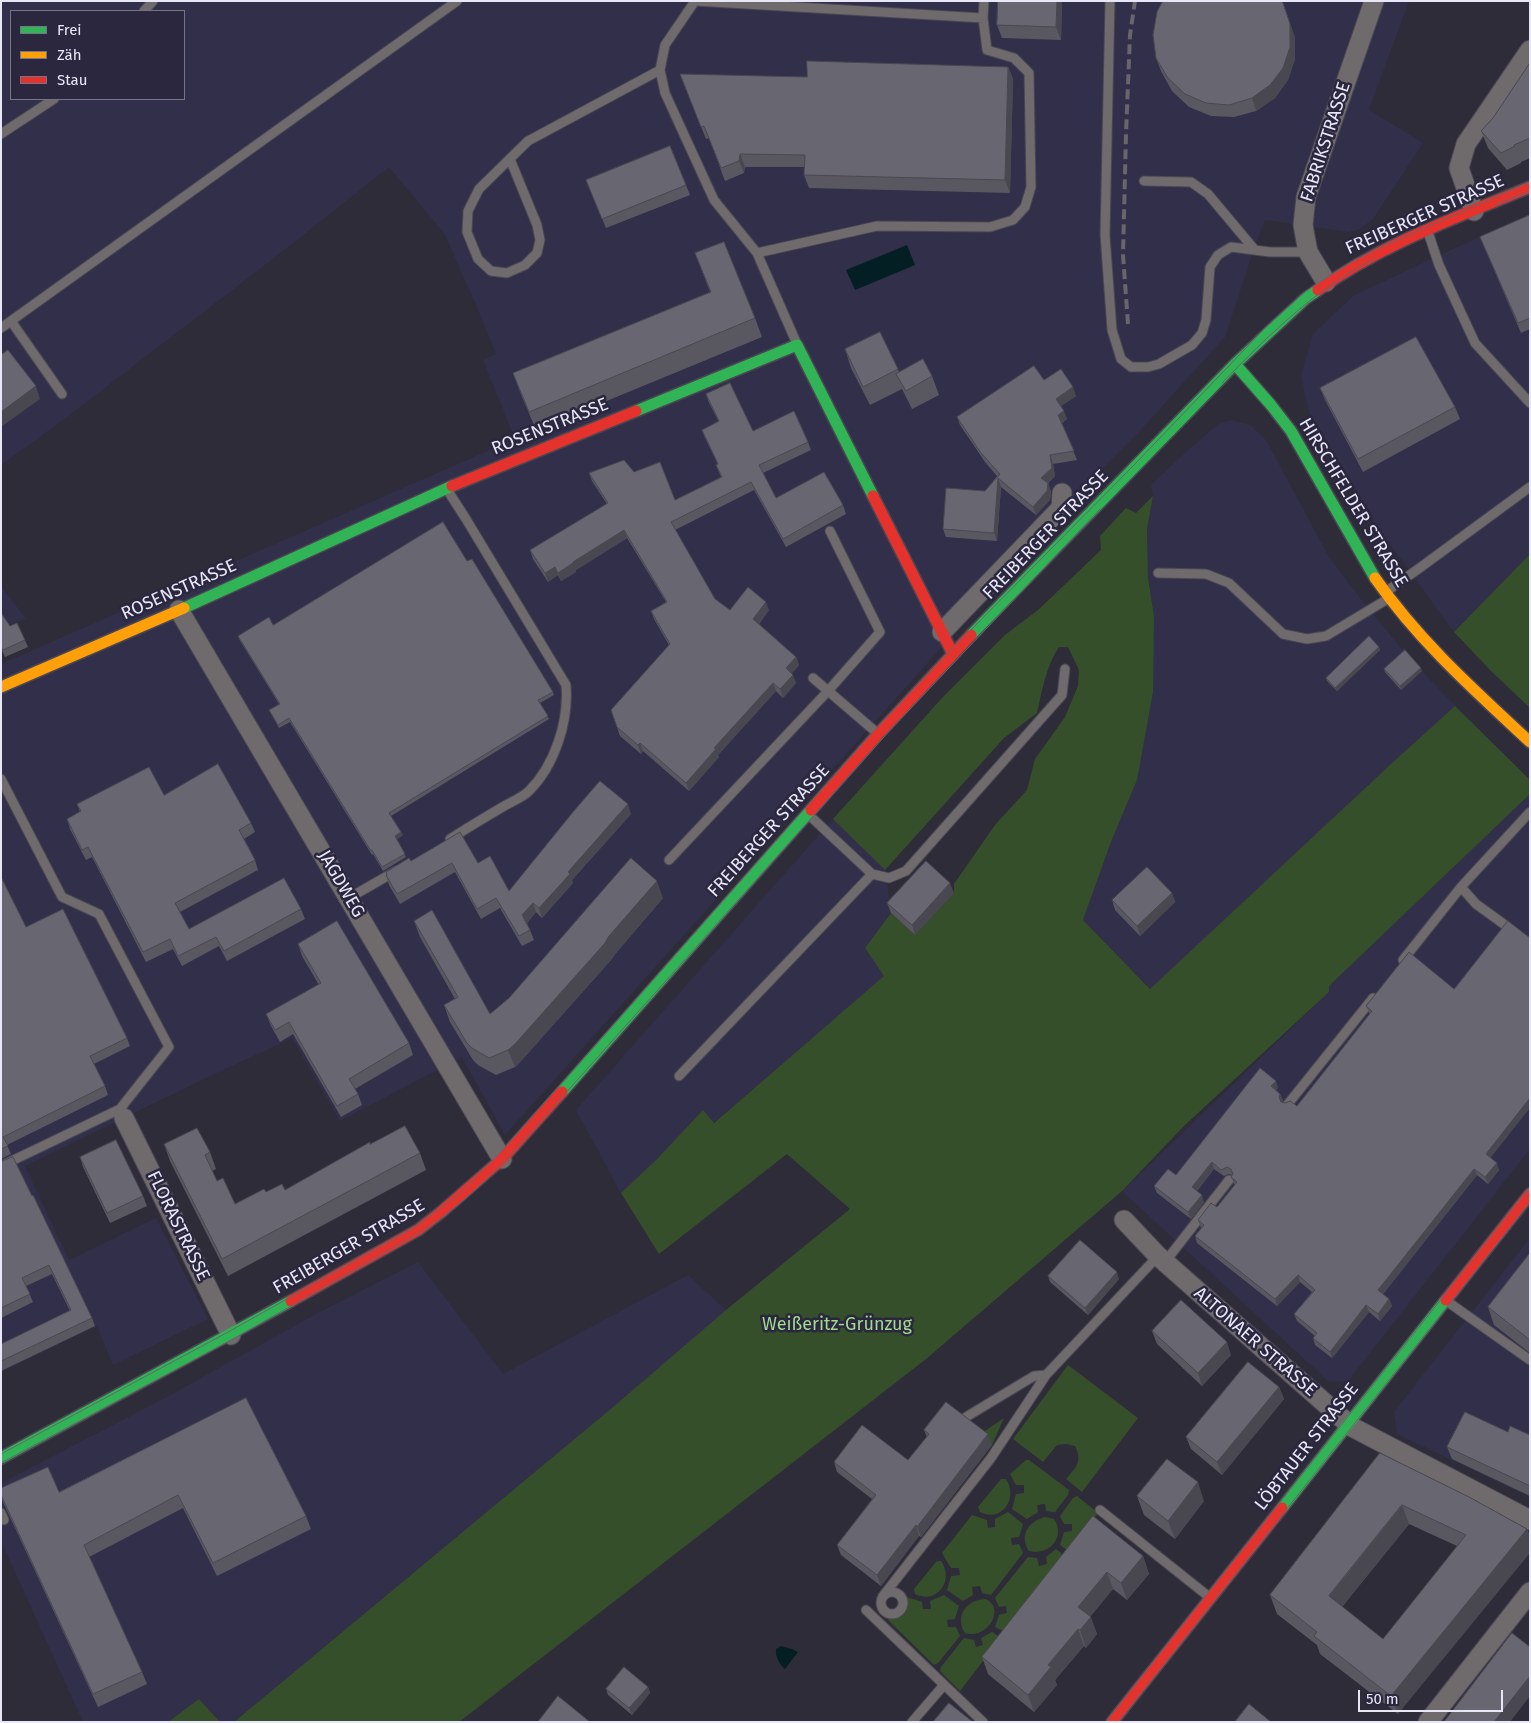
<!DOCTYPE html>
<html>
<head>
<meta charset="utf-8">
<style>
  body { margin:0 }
  #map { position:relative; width:1531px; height:1723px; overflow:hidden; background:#2e2c39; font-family:"Fira Sans",sans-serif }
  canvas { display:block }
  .frame { position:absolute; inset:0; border:2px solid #e8e7f7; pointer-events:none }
  .legend { position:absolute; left:10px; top:10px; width:175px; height:90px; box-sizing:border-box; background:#2a273e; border:1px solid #767488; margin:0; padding:6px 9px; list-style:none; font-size:15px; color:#e8e7f7 }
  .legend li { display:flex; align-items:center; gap:10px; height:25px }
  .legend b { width:25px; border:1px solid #767488 }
  .scale { position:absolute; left:1358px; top:1690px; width:145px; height:22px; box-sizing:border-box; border:2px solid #e8e7f7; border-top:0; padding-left:6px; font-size:15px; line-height:18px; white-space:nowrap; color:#e8e7f7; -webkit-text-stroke:4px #2a273e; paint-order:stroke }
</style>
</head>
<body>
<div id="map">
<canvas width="1531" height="1723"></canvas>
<div class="frame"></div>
<ul class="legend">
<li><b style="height:6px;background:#30b455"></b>Frei</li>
<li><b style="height:6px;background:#ff9f0a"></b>Zäh</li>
<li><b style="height:6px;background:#e5322d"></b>Stau</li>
</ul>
<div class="scale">50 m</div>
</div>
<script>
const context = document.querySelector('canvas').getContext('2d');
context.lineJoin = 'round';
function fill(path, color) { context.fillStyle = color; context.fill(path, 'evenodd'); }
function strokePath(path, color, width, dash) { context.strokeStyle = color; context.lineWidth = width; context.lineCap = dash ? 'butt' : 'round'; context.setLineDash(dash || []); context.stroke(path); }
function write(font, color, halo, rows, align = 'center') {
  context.font = font + ' "Fira Sans",sans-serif'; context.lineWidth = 5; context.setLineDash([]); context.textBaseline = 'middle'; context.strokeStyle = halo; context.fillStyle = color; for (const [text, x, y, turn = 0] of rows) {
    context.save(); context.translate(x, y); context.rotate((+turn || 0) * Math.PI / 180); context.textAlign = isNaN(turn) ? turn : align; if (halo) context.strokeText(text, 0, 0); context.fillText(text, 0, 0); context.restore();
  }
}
fill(new Path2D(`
  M1,1H1409L1369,110L1423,143L1373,219L1360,229L1348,232L1265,220L1254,249L1225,337L1137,434L1096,475L505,1135L462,1057L340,1121L292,1038L206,1078L25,1166L69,1260L156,1218L208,1319L113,1365L97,1326L1,1372V664L515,439L483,360L496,354L476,305L444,233L389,167L274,258L63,420L1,465ZM11,11H184V99H11Z
  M1530,215V554L1454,632L1379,529L1309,412L1301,376L1313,334L1353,296L1444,253Z
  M1231,420L1250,425L1266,440L1329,557L1360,598L1406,654L1455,706L1392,763L1151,989L1083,920L1111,842L1137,780L1154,616L1148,578L1147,529L1153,496L1151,485L1175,462L1218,424Z
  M1,586L26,619L7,625L1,628Z
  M1530,794V1149L1348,1381L1329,1382L1122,1191L1329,992V986Z
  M833,819L885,870L891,913L865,948L885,976L713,1123L703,1110L657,1159L621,1193L576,1110Z
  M1530,1238V1497L1397,1434L1394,1412Z
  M418,1262L503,1374L688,1275L726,1310L613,1407L234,1722H220L199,1699L168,1722H83L1,1541V1483L167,1397L316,1314Z`), '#322f4a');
fill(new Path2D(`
  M1153,496L1147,529L1148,578L1154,616L1153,692L1137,780L1111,842L1083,920L1150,989L1392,763L1455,706L1530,780V794L1329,986V992L1184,1126L1122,1191L926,1359L459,1722H234L613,1407L726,1310L850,1209L787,1154L659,1254L621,1193L657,1159L703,1110L714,1123L884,976L865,948L891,913L915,935L954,893V884L995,825L1027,790L1035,759L1065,717L1078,686L1079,670L1068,647H1059C1046,666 1042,691 1037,713L1004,738L885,870L833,819L942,698L1005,635L1038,610L1101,550L1100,536L1126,508L1136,513Z
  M1530,554V708L1491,671L1454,632Z
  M1068,1365L1138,1418L1082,1492L1066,1479C1076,1467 1083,1462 1075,1446L1066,1444L1057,1445L1043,1462L1013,1439Z
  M1004,1418L992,1445L979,1435Z
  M1026,1460H1029L1069,1490L1068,1495L1055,1512L1046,1511L1045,1504L1037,1505L1038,1512L1027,1519L1012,1509L1016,1494L1024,1493V1485H1016L1010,1474Z
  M1001,1479H1006C1019,1499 1001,1523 980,1512L978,1507Z
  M1077,1496L1098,1513L1070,1549H1065L1060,1545L1064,1532L1072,1531V1524H1064L1060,1516L1073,1498Z
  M1008,1512L1023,1524L1019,1537L1011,1538L1012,1545L1019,1544L1023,1553L991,1595L982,1593L980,1586L972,1587L973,1595L963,1601L947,1590L951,1576L960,1575L959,1568H951L942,1553L972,1515L987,1520L988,1528L995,1527V1519Z
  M1045,1517L1054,1519C1066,1537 1049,1556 1029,1551C1019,1536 1028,1521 1045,1517Z
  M1056,1549L1061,1553L1063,1558L1005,1632L995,1627L999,1615L1007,1613L1006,1606L999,1607L995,1598L1028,1557L1037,1558L1039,1566L1047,1564L1046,1557Z
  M939,1561H941C955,1581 936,1605 915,1594L914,1589L936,1562Z
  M944,1595L959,1606L955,1619L947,1620L948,1627H956L960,1636L938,1663L934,1665L888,1620C902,1613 906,1616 907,1597L922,1602L923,1609H931L930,1601Z
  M986,1599C1006,1609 987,1640 965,1633C954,1616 967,1599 986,1599Z
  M992,1632L997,1635L999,1640L960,1691L940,1671L941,1667L964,1638L974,1640L976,1647L983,1645L981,1638Z
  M199,1699L220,1722H168Z`), '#354f2b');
fill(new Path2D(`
  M907,245L915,265L855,290L846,270Z
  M781,1646C787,1648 792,1648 798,1652L785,1669C779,1664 775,1656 776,1649Z`), '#041f24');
const lane = new Path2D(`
  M695,1L983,18L987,50L1014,58L1029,73L1031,187L1025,207L1013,220L990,227L877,226L757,253
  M695,1L665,45L660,70L665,93L714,200L757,253L797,344
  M1110,1L1105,235L1112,330L1121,359L1131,367H1148L1159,364L1192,345L1202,333L1206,320L1210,267L1218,255L1231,247L1270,252H1308
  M144,11L153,1
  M983,18L984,1
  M1,134L54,99
  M510,159L537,225L540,240L537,253L525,265L507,273L491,271L478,259L467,232L468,211L479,189L528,141L660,70
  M1144,181L1191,182L1208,194L1254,249
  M1428,232L1439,265L1475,343L1530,403
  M11,321L62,394
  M1,328L457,1
  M448,491L466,519L566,685C569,721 555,765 529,791C523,797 513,801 506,805C487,816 469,827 450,839
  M1158,573L1206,574L1229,583L1283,634L1307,639L1326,636L1386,600
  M1387,591L1421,567L1530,487
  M813,678L876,732
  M1,779L62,897L99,914L169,1047L120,1109L1,1166
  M810,816L872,874L889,878L906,871L1062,695L1065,669
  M669,860L828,691L880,632L830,531
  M1461,887L1476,904L1505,925
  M349,898L396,871
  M1403,960L1461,887L1530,812
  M679,1076L872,874
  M1288,1104L1373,998
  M1165,1262L1229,1180
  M1448,1302L1530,1360
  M966,1417L1034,1376L1046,1375
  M1100,1510L1208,1596
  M1,1513L4,1520
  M881 1603a11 11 0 1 1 22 0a11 11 0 1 1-22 0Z
  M883,1596L991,1458L1046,1375L1158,1256
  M866,1610L983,1722
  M912,1722L944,1685`);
const street = new Path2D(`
  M1474,211L1459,168L1466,144L1530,50
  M1326,282L1308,252L1303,225L1306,197L1374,1
  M179,610L502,1159
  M942,632L1061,508L1062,493
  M124,1118L231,1335
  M1124,1220L1158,1256L1352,1427L1530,1520
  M1428,1722L1530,1592`);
const fast = new Path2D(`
  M1235,364L1271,405L1291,431L1375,578
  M636,411L797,345L873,496
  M184,608L452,486
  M971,635L1235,364L1305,299L1318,290
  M562,1092L811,810
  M1,1458L291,1301
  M1282,1508L1446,1300`);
const slow = new Path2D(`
  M1375,578C1419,641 1474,690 1530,742
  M1,687L184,608`);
const jam = new Path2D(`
  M1318,290C1382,244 1458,217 1530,187
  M452,486L636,411
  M873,496L953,654
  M811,810L878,734L971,635
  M1446,1300L1530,1194
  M291,1301L418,1230L440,1213L502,1159L562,1092
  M1112,1722L1282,1508`);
strokePath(lane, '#494753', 11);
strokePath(street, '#494753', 21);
strokePath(fast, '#494753', 14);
strokePath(slow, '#494753', 14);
strokePath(jam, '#494753', 14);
strokePath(lane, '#6f6a6c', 9);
strokePath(street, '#6f6a6c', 19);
strokePath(fast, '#30b455', 11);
strokePath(slow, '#ff9f0a', 11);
strokePath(jam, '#e5322d', 11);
strokePath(new Path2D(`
  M1495,205L1530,191
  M1222,383C1268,336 1315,289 1374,259
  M1,1454L230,1331L415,1227L459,1194L499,1154L790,825L874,731L951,650L1135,464L1265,328L1306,291L1355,260L1388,244L1530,182
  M1,1463L233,1339L421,1232C452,1212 478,1188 504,1162L890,730L1100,509
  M1106,1722L1530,1187
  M1118,1722L1530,1202`), '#68656c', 1);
strokePath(new Path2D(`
  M1128,324L1123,255L1126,134L1130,35L1135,1`), '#68656c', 4, [10, 5]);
fill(new Path2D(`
  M1062,1L1061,40L1002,38L997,25Z
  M1295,37V59L1288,80L1275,98L1256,111L1234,117L1211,116L1189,107L1172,91L1161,71L1156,58Z
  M1530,63V158L1521,162V163L1507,170L1488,148L1481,131L1493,118Z
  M1008,67L1013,79L1010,193L809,188L804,175L805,167H745L744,173L725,181L709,138L706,139L685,87L807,77Z
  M586,180L686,185L690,195L606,228Z
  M1530,215V329L1521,333L1480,237Z
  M695,253L755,318L762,337L536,430L520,392L513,373L710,292Z
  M845,349L898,369L899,372L932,376L939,395L912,409L902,389L870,405L851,368Z
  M1044,380L1076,396L1061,406L1067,419L1062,423L1077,460L1053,464L1055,476L1048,483L1051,492L1050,500L1036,515L1001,487L997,541L946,537L943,529L985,491L997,476L985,462L960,425L957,417Z
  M1320,388L1455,407L1460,419L1363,472L1325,400Z
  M706,394L753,431L808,442L811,450L763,473L776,498L843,505L846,514L786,547L754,490L675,530L715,599L730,610H769L759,624L796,657L799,665L791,674L796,683L783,698L776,691L718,755L719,757L689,791L643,751L641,754L620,736L611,710L669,645L654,619L651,611L666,602L627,538L576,570V572L561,581L558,575L548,582L533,559L530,550L607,504L592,481L589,473L634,472L675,500L721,477L716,465L718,464L705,438L702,430L719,422L709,403Z
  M467,561L553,692L554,695L540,703L549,719L391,816L401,832L403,835L397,839L406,857L383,871L373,854L372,855L290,722L279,728L269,710L279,704L239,639L238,636Z
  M1,613L10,626L25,640L28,647L5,657L1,648Z
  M1379,647L1380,650L1337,691L1327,681L1326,678Z
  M1384,669L1422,671L1401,690L1385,672Z
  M164,795L251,823L255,832L244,839L255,860L258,870L180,912L189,929L301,909L305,919L227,961L219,946L182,966L173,949L146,962L92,857L86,860L70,829L67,819L80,812L77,804Z
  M631,814L572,880L573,883L542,918L536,912L527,923L530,930L534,940L522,946L500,908L481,919L455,872L400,904L389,885L386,875H387L386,872L411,861L478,863L509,891Z
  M1,877L26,927L127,1038L130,1046L94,1064L105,1086L108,1095L7,1145L11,1154L1,1159Z
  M954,893L915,935L891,913L887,903Z
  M1172,893L1175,902L1140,936L1115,910L1112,900Z
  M663,898L616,953L611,960L521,1061L515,1067L496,1075L478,1065L473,1060L450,1022L444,1005L455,999L420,937L414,921L490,1014Z
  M298,944L409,1043L413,1055L355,1089L358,1094L362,1105L341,1117L293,1034L280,1042L271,1026L266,1014L319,985L302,956Z
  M1409,952L1491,1158L1499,1170L1488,1184L1477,1175L1383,1294L1389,1299L1392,1306L1380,1321L1369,1312L1332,1358L1315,1345L1313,1338L1315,1336L1297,1321L1294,1314L1312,1292L1300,1282L1277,1306L1197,1243L1195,1236L1201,1228L1198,1220L1217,1207L1235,1185L1234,1184L1231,1177L1232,1175L1229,1174L1224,1176L1214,1169L1197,1191L1204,1202L1191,1219L1157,1193L1154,1186L1176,1175L1278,1088L1276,1090L1280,1094L1283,1100L1282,1102L1297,1106L1370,1014L1369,1013L1366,1006Z
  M164,1144L210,1152L216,1169L212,1171L217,1181L235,1204L266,1192L285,1190L370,1144L420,1153L426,1170L228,1276L170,1161Z
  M80,1157L143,1196L147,1206L110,1223L83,1167Z
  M1,1162L92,1318L95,1326L1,1371V1344L70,1311L52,1274L26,1286L33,1302L1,1318Z
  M1530,1253V1353L1494,1325L1488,1307Z
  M1048,1276L1119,1279L1088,1315L1050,1282Z
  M1152,1331L1231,1355L1202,1386L1157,1344Z
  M1279,1387L1284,1399L1222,1475L1191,1449L1186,1437Z
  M246,1398L306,1516L311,1529L217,1576L183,1508L89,1557L142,1672L147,1684L98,1707L3,1502L1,1496V1488L59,1492Z
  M924,1430L992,1445L921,1537L919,1536L881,1586L841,1555L837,1545L872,1499L837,1472L834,1462L908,1460L927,1437Z
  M1508,1432L1530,1435V1496L1452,1459L1447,1447Z
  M1380,1453L1530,1535L1398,1714L1320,1654L1317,1645L1277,1614L1270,1595ZM1409,1524L1457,1546L1383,1639L1342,1607Z
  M1137,1496L1204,1501L1175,1539L1144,1515Z
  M1093,1516L1143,1556L1149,1574L1127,1600L1113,1589L1090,1617L1097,1634L1086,1648L1084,1646L1055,1680L1057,1685L1034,1712L988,1674L982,1657Z
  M648,1687L650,1693L632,1715L608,1695L606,1689Z`), '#595861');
fill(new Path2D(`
  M1057,1H1062L1061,40L1056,27Z
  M1283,3L1295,37V59L1288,80L1275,98L1256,111L1252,98Z
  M1008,67L1013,79L1010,193L1005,180Z
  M740,154L745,167L744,173L739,161Z
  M36,386L40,399L1,427V412Z
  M1073,387L1076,396L1059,407L1056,399Z
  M1064,411L1067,419L1061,423L1058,415Z
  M1050,455L1053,464L1055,476L1048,483L1051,492L1050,500L1036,515L1033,507L1041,478Z
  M998,478L1001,487L997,541L994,533Z
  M624,530L627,538L576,570V572L561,581L558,573L573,562Z
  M555,567L558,575L548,582L545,573Z
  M766,602L769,610L756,627L753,619Z
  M1379,647L1380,650L1337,691L1335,688Z
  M796,657L799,665L789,677L786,668Z
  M1421,668L1422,671L1401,690L1400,686Z
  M793,675L796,683L783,698L780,689Z
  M773,683L776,691L718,755L719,757L689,791L686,783L714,748Z
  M640,743L643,751L641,754L638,745Z
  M628,804L631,814L572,880L573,883L542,918L539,908L568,872Z
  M401,832L403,835L396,840L395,836Z
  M657,881L663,898L616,953L611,960L521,1061L515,1067L508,1050Z
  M950,883L954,893L915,935L912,925Z
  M1172,893L1175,902L1140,936L1137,926Z
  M533,903L536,912L526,925L522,915Z
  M1276,1081L1278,1088L1274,1093L1271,1086Z
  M1280,1094L1283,1100L1282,1104L1279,1097Z
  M1530,1098V1108L1488,1161L1486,1154Z
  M1212,1162L1214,1169L1194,1194L1192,1187Z
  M1497,1163L1499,1170L1488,1184L1485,1177Z
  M1474,1169L1477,1175L1381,1297L1378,1290Z
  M1202,1195L1204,1202L1191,1219L1188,1212Z
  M1117,1272L1119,1279L1088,1315L1085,1308Z
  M1298,1275L1300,1282L1277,1306L1275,1299Z
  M1389,1299L1392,1306L1380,1321L1378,1314Z
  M1366,1305L1369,1312L1332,1358L1330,1352Z
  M1227,1342L1231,1355L1202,1386L1198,1373Z
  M1279,1387L1284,1399L1222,1475L1217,1462Z
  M988,1434L992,1445L921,1537L917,1527Z
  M1198,1482L1204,1501L1175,1539L1168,1521Z
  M1402,1505L1409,1524L1335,1615L1329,1596Z
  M916,1525L919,1536L881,1586L877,1575Z
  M1527,1529L1530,1535V1553L1398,1714L1391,1696Z
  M1143,1556L1149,1574L1127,1600L1121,1583Z
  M1107,1572L1113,1589L1084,1624L1078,1607Z
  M1091,1617L1097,1634L1086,1648L1080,1630Z
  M1078,1629L1084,1646L1055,1680L1057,1685L1034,1712L1028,1695L1048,1665Z
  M1530,1676V1696L1510,1722H1494Z
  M648,1687L650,1693L632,1715L629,1708Z`), '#49474f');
const building = new Path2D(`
  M998,1H1057L1056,27L997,25Z
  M1163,1H1281L1283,3L1290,24V47L1283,68L1270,85L1252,98L1229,105L1206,103L1185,94L1168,78L1156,58L1153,35L1157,12Z
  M807,61L1008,67L1005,180L804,175L805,155L740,154L739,161L721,168L704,126L701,127L680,74L807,77Z
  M1530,63V138L1514,145L1515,146L1501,153L1481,131L1493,118Z
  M670,146L686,185L602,219L586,180Z
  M1530,215V318L1518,323L1480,237Z
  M724,242L755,318L529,412L513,373L711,292L695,253Z
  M880,332L898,369L863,387L845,349Z
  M1416,337L1455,407L1358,459L1320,388Z
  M8,350L36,386L1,412V355Z
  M923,359L932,376L906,391L896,374Z
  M1034,366L1044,380L1061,369L1073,387L1056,399L1064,411L1058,415L1074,451L1050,455L1052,468L1041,478L1048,483L1047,491L1033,507L998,478L994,533L943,529L946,488L985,491L1000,474L981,453L957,417Z
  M730,383L753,431L794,411L808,442L759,465L776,498L824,472L843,505L783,539L751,482L671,522L715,599L730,610L748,587L766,602L753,619L796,657L786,668L793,675L780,689L773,683L714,748L716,749L686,783L640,743L638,745L617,727L611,710L670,644L651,611L667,602L624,530L573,562V563L558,573L555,567L545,573L530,550L608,503L589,473L624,460L634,472L660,462L675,500L722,477L716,465L718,464L702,430L719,421L706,394Z
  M443,522L467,561L472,559L553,692L538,700L548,716L389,813L401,832L395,836L405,854L382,867L372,850L371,851L289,718L278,725L269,710L280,704L238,636L269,617L273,625Z
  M1,613L10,626L17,623L25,640L3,650L1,647Z
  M1369,636L1379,647L1335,688L1326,678Z
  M1405,650L1421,668L1400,686L1384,669Z
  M218,764L251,823L239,830L255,860L175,903L189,929L284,878L301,909L224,951L216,937L178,956L170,939L143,952L88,847L82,850L67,819L81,811L77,804L149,767L164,795Z
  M600,781L628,804L568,872L570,874L539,908L533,903L522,915L530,930L519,936L496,898L477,909L452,863L397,894L386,875H387L386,872L409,858L411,861L460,832L478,863L490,856L509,891L573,812Z
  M631,858L657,881L609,936L605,943L515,1044L508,1050L489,1058L472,1048L467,1043L444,1005L458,997L414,921L432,910L490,1014L509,998Z
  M926,861L950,883L912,925L887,903Z
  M1147,867L1172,893L1137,926L1112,900Z
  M1,877L26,927L63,909L127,1038L90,1056L105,1086L3,1137L8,1146L1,1149Z
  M337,921L409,1043L349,1079L358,1094L337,1106L289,1022L275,1030L266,1014L321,983L298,944Z
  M1508,921L1530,938V1098L1486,1154L1497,1163L1485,1177L1474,1169L1378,1290L1389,1299L1378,1314L1366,1305L1330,1352L1313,1338L1317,1333L1294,1314L1315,1290L1298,1275L1275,1299L1195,1236L1204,1225L1198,1220L1211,1203L1217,1207L1237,1182L1231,1177L1233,1174L1231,1169L1227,1167L1221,1170L1212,1162L1192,1187L1202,1195L1188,1212L1154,1186L1168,1169L1176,1175L1260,1068L1276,1081L1271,1086L1280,1094L1279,1097L1281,1102L1285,1103L1290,1101L1297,1106L1372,1011L1366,1006L1409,952L1454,989Z
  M405,1126L420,1153L222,1259L164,1144L197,1128L210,1152L205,1155L217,1181L223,1178L235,1204L264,1189L266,1192L282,1184L285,1190L370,1142V1144Z
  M116,1140L143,1196L107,1213L80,1157Z
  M13,1157L32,1196L33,1195L92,1318L1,1361V1344L71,1310L49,1265L22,1278L30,1294L1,1308V1162Z
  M1080,1240L1117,1272L1085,1308L1048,1276Z
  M1530,1253V1340L1488,1307Z
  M1181,1300L1227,1342L1198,1373L1152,1331Z
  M1248,1362L1279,1387L1217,1462L1186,1437Z
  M246,1398L306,1516L213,1563L178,1495L84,1545L142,1672L93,1694L1,1495V1488L48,1467L59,1492Z
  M946,1402L988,1434L917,1527L916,1525L877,1575L837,1545L876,1495L834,1462L862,1425L908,1460L929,1434L924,1430Z
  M1465,1412L1508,1432L1510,1426L1530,1435V1486L1447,1447Z
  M1380,1453L1469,1497L1527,1529L1391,1696L1314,1636L1317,1632L1270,1595ZM1402,1505L1466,1535L1383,1639L1329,1596Z
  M1167,1459L1198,1482L1168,1521L1137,1496Z
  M1093,1516L1143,1556L1121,1583L1107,1572L1078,1607L1091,1617L1080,1630L1078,1629L1048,1665L1051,1667L1028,1695L982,1657Z
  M1512,1633L1530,1647V1676L1494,1722H1444Z
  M624,1667L648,1687L629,1708L606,1689Z
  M558,1696L590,1722H538Z
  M949,1703L973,1722H933Z
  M1249,1704L1271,1722H1235Z`);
fill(building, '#686671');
strokePath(building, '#49474f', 1);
write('18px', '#e8e7f7', '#2a273e', [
  ["FABRIKSTRASSE",1326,142,-72],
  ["FREIBERGER STRASSE",1425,215,-24],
  ["ROSENSTRASSE",550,427,-22],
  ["HIRSCHFELDER STRASSE",1353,503,59],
  ["FREIBERGER STRASSE",1046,535,-46],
  ["ROSENSTRASSE",179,590,-24],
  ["FREIBERGER STRASSE",769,831,-48],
  ["JAGDWEG",341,884,60],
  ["FLORASTRASSE",178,1226,64],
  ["FREIBERGER STRASSE",349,1247,-30],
  ["ALTONAER STRASSE",1255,1342,41],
  ["LÖBTAUER STRASSE",1307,1447,-52]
]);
write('18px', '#a2db8c', '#2a273e', [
  ["Weißeritz-Grünzug",837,1325]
]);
</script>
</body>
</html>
